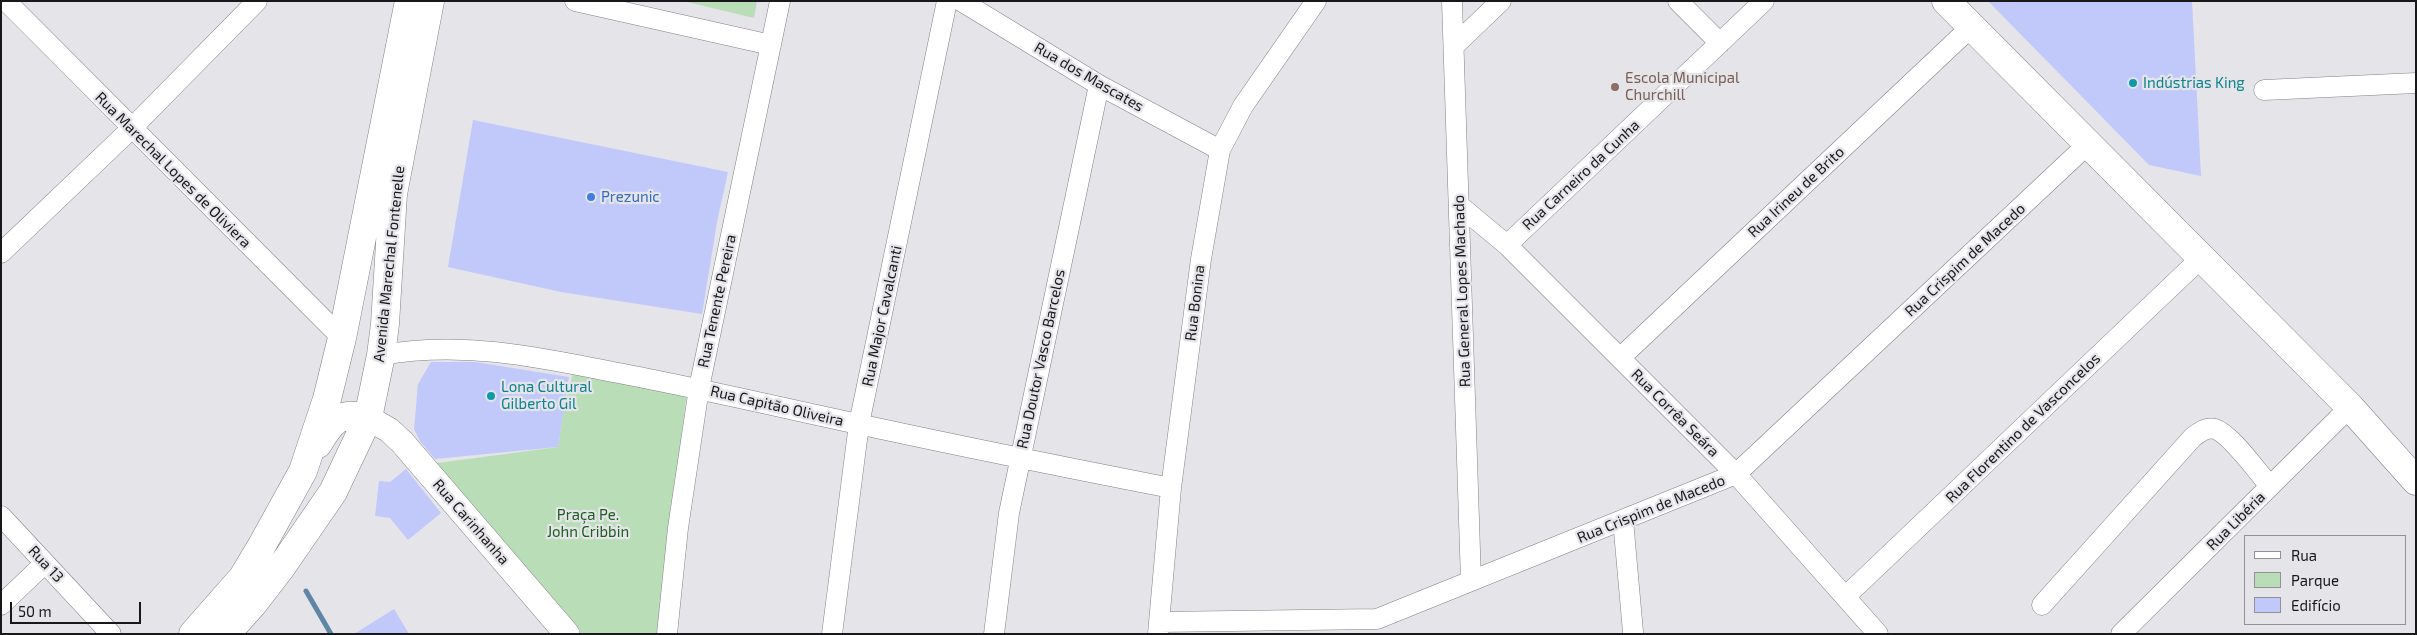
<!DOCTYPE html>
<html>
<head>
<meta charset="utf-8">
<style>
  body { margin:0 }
  #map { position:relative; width:2417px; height:635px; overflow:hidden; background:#e4e4e9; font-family:"Exo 2",sans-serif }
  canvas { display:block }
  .frame { position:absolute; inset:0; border:2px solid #18181a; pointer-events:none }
  .legend { position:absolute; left:2244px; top:535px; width:162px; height:90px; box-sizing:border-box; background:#e4e4e9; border:1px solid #929296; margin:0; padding:6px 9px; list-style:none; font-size:15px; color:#18181a }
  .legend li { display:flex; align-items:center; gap:10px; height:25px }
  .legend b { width:25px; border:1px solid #929296 }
  .scale { position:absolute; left:10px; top:602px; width:131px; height:22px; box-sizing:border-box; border:2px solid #18181a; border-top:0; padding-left:6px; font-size:15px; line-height:18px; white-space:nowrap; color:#18181a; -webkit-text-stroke:4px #e4e4e9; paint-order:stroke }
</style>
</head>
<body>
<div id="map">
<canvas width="2417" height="635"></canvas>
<div class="frame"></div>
<ul class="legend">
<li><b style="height:6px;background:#fff"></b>Rua</li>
<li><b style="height:14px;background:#b9deb7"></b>Parque</li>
<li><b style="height:14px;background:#c1c9fb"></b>Edifício</li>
</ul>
<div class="scale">50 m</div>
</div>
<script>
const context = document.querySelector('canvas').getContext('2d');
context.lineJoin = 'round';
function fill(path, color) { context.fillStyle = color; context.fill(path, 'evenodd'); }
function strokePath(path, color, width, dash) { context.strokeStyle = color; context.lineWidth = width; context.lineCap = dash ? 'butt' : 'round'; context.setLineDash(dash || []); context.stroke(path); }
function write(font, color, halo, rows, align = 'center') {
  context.font = font + ' "Exo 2",sans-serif'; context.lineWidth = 4.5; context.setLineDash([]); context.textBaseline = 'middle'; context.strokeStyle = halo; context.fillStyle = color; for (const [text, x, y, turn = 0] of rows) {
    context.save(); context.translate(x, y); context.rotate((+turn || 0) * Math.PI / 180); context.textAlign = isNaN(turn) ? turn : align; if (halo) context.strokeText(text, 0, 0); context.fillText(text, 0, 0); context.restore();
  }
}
fill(new Path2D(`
  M683,1H757L754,18Z
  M573,373L687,391L670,529L662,634H574L430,464L558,447L564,408Z`), '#b9deb7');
strokePath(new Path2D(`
  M306,591L331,634`), '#5e87a7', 5);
fill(new Path2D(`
  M1988,1H2192L2201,176L2149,165Z
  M473,120L728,172L717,222L702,314L561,292L448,267Z
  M431,362H475L569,377L558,447L435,459L420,441L414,429L418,384Z
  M406,469L441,513L408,540L390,518L375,516L379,481L390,482Z
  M394,609L409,634H354Z`), '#c1c9fb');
const minor = new Path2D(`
  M6,1L342,338
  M575,1L771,45
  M961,1L1099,85L1220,150
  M1452,1L1471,581
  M1678,1L1720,43
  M1454,46L1501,1
  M2264,90L2416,83
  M1460,206L1507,245L1736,474L1878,634
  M1507,245L1764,1
  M1,253L131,129L257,1
  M381,355C462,341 534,356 613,372C677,384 740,398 803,412C925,439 1048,464 1171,488
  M1620,358L1971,27
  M1,516L111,634
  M1623,520L1633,632
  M1845,597L2201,258
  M1,605L45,563
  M2042,605L2193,437C2200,432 2206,427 2215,429C2231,434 2258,473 2270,486
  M1159,622L1377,619L1736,474L2088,144
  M667,634L678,528L699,388L780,1
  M832,634L859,424L947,1
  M994,634L1009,513L1099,85
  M1158,634L1171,488L1201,259L1220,150L1243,106L1316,1
  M2121,634L2350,407`);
const tertiary = new Path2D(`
  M368,418L389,430L402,442L567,634`);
const primary = new Path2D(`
  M1946,1L2350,407L2416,481
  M318,444C332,420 340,411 368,418
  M193,634L243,577L261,547L303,471L327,399L342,338L409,1
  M226,634L253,604L280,569L333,492L368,418L381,355L385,324L393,194L430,1`);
strokePath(minor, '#828287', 21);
strokePath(tertiary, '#828287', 26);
strokePath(primary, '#828287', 29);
strokePath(minor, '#fff', 20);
strokePath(tertiary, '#fff', 25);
strokePath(primary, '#fff', 28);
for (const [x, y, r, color] of [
  [2133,83,5,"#0f9aa8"],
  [1615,87,5,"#8d6e63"],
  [591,197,5,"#3f7fe0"],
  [491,396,5,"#0f9aa8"]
]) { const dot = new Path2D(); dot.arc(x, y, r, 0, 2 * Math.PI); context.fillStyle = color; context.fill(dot); strokePath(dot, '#e4e4e9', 2); }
write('15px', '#18181a', '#e4e4e9', [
  ["Rua dos Mascates",1089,77,30],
  ["Rua Marechal Lopes de Oliviera",173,170,45],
  ["Rua Carneiro da Cunha",1581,175,-43],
  ["Rua Irineu de Brito",1796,192,-43],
  ["Rua Crispim de Macedo",1965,260,-43],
  ["Avenida Marechal Fontenelle",389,264,-84],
  ["Rua General Lopes Machado",1462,291,-92],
  ["Rua Tenente Pereira",717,301,-78],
  ["Rua Bonina",1195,303,-83],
  ["Rua Major Cavalcanti",882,316,-78],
  ["Rua Doutor Vasco Barcelos",1041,359,-78],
  ["Rua Capitão Oliveira",777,406,13],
  ["Rua Corrêa Seára",1675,413,45],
  ["Rua Florentino de Vasconcelos",2023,428,-44],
  ["Rua Crispim de Macedo",1651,509,-22],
  ["Rua Libéria",2236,521,-45],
  ["Rua Carinhanha",471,522,49],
  ["Rua 13",46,564,47]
]);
write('15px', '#785e54', '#e4e4e9', [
  ["Escola Municipal",1625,78],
  ["Churchill",1625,95]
], 'left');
write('15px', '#0d838f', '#e4e4e9', [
  ["Indústrias King",2143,83],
  ["Lona Cultural",501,387],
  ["Gilberto Gil",501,404]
], 'left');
write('15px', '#366cbe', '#e4e4e9', [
  ["Prezunic",601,197]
], 'left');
write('15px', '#1d5f1e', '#e4e4e9', [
  ["Praça Pe.",588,515],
  ["John Cribbin",588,532]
]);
</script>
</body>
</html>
